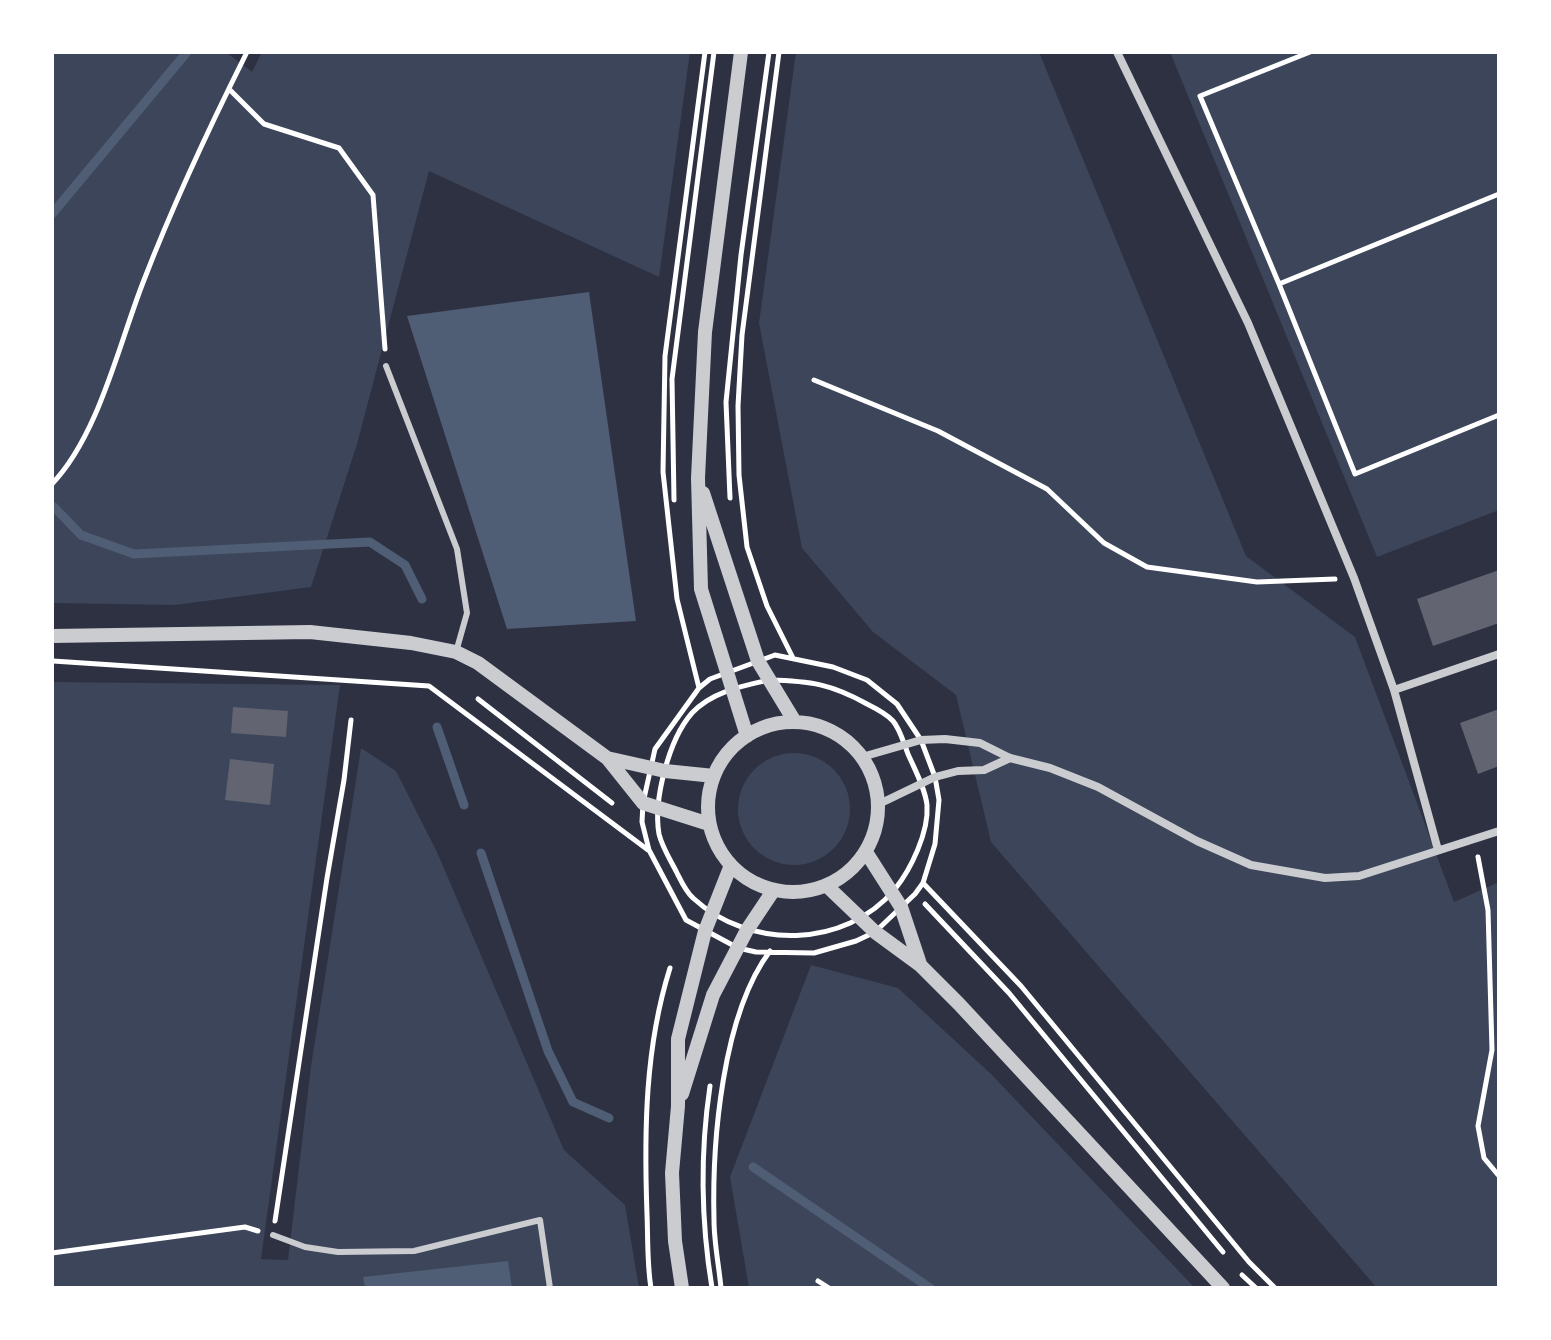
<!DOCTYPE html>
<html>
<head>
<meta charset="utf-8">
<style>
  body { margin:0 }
  #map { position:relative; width:1551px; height:1340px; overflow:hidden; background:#2d3142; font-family:"Crimson Pro",serif }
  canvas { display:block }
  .frame { position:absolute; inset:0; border:54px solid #fff; pointer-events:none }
</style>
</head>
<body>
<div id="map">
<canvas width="1551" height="1340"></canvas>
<div class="frame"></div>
</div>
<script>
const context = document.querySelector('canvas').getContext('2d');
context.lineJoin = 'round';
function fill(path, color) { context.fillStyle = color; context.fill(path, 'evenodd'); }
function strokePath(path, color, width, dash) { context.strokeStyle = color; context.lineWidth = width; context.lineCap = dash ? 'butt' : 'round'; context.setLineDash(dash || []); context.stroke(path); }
fill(new Path2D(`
  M52,52H226L252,72L262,52H690L659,277L429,171L357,444L311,587L175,605L52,603Z
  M796,52H1039L1246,556L1355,637L1454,902L1499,882V1288H1377L991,842L956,695L873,632L802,548L759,323Z
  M1170,52H1499V510L1377,557Z
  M52,682L340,685L261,1259L288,1260L311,1066L361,748L396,771L437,852L564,1150L625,1205L639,1288H52Z
  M738 809a56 56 0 1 1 112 0a56 56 0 1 1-112 0Z
  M811,965L898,988L991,1074L1195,1288H749L730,1177Z`), '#3c4559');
fill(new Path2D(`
  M589,292L636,621L507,629L407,316Z
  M508,1261L512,1288H365L363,1277Z`), '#4f5d75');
strokePath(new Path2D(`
  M52,214L187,52
  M54,507L81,535L134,554L370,542L405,565L422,599
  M437,727L464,805
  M481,853L548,1051L573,1102L609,1118
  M753,1167L930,1288`), '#4f5d75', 9);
fill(new Path2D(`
  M1499,570V623L1433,646L1417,599Z
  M233,707L288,711L286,737L231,733Z
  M1499,709V766L1478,774L1460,723Z
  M230,759L274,764L270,805L225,800Z`), '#626471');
strokePath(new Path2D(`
  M779,52L742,335L738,406L739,475L747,547L767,606L793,658
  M1310,52L1200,96L1279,284L1355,474L1499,415
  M229,89L264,124L339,148L373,195L385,349
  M1279,284L1499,194
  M814,380L938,431L1047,489L1104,543L1147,567L1257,582L1335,579
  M52,484C99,435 119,343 144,280C174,202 210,126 247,52
  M730,498L726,402L741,255L769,52
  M674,500L672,379L714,52
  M775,655L833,667L867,680L897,704L921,740L935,777L939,800L935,844L923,883L915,894L875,932L856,941L814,953L756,952L738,948L686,920L649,850L642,822L643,803L655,749L699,688L710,679Z
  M53,661L429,686L648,850
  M769,680C811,681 831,684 867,704C875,708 887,714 893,721C900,729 904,744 908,754C915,770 925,788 927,805C929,832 911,869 895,889C845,949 749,950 693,898C686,892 681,881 677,873C671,861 662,847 659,834C653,800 669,739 692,713C712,692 742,686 769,680Z
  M699,688L677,599L663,472L665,356L705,52
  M478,699L612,803
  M1478,857L1488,910L1492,1050L1478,1126L1484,1158L1499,1176
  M923,883L1021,986L1249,1262L1275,1288
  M925,904L1009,993L1223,1252
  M710,1086C700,1153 701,1221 712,1288
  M275,1221L327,878L344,780L351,720
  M52,1253L245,1227L258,1231
  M1242,1275L1256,1288
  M818,1281L829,1288
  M651,1288C647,1264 648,1238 647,1214C644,1131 645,1047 670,968
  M721,1288C719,1266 714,1243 714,1220C712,1142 722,1015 770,951`), '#fff', 5);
strokePath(new Path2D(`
  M386,366L457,549L467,613L456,652
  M273,1235L305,1247L338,1252L414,1251L540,1220L550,1288`), '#caccd0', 6);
strokePath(new Path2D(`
  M1117,52L1248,323L1354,578L1394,690L1438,850
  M1394,690L1499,654
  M862,757L921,740L945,739L980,743L1010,758L1050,768L1098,787L1197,841L1251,865L1325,878L1359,876L1499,831
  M879,804L935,777L958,771L984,770L1010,758`), '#caccd0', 8);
strokePath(new Path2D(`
  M741,52L705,332L698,478L701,589L747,736
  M703,493L758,661L795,722
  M52,636L310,632L411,643L456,652L478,663L607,758L643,803L709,824
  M708 807a85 85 0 1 1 170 0a85 85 0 1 1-170 0Z
  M607,758L665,771L714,776
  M866,852L901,907L920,964
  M827,886L875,932L920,965L959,1004L1223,1288
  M682,1094L713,995L747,930L773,891
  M682,1288L675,1241L672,1173L678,1106V1039L705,931L731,865`), '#caccd0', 14);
</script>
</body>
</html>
